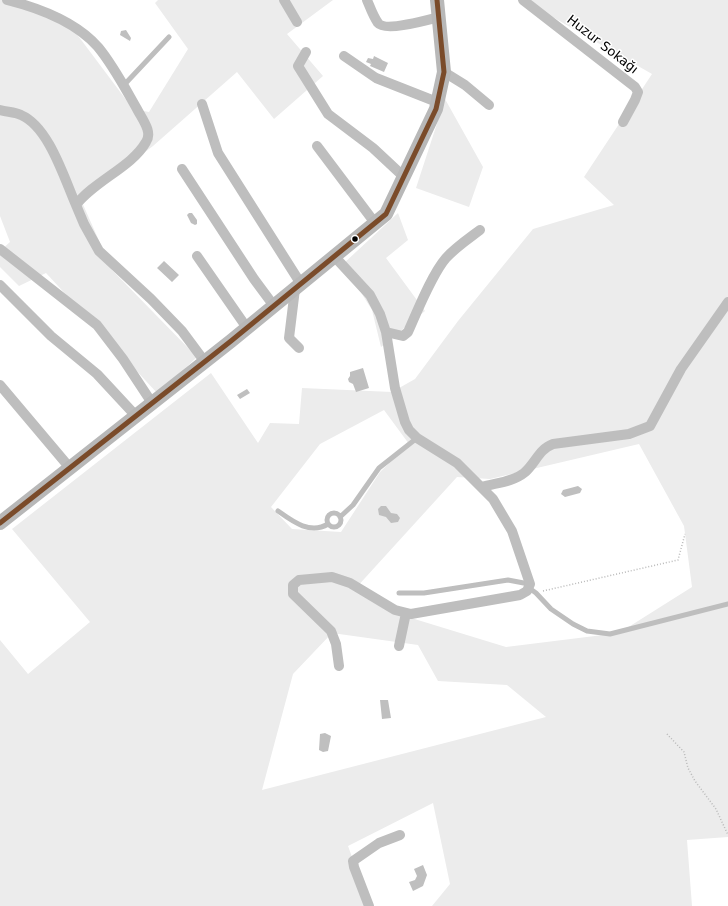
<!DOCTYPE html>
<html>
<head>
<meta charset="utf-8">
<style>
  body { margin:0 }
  canvas { display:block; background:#fff }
</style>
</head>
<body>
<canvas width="728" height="906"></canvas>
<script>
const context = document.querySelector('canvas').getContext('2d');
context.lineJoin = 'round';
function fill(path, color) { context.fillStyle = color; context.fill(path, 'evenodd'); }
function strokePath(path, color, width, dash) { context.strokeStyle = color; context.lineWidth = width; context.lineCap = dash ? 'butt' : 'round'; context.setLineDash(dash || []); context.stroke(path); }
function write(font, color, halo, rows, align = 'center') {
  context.font = font + ' "DejaVu Sans",sans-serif'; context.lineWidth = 3; context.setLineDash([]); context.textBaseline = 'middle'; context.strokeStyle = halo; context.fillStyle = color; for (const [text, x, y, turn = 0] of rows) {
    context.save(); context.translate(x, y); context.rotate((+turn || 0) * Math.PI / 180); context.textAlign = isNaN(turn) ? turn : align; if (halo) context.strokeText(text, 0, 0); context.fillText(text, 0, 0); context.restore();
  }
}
fill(new Path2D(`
  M0,0H6L70,25L133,109L149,112L188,49L155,3L158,0H333L287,34L323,76L274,119L237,72L153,146L81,200L112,270L197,357L158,394L46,273L19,286L0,267V251L10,242L0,216Z
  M523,0H728V837L687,840L692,906H432L450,884L433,803L348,846L370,906H0V640L28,674L90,622L12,529L211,373L258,443L270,423L299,424L302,388L392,392L415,379L458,321L533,229L614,205L584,177L652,74ZM384,410L409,444L380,472L341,532L292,529L271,507L320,444ZM639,444L684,526L692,587L619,633L506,647L408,617L355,589L457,477L490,479ZM332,633L418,645L438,681L507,685L546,717L262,790L293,674Z
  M445,99L483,167L469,207L416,188Z
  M398,213L408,240L386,258L425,311L381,347L372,310L343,264Z`), '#ececec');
fill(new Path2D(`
  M126,30L131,38L130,41L120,35L121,31Z
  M374,56L388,63L384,72L370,66L371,64L366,62L368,58L373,59Z
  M189,213H192L197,220V224L195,225L191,223L187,215Z
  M164,261L179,275L172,282L157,268Z
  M363,368L369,388L356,392L353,384L349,382L348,379L350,376V372Z
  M247,389L250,393L240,399L237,395Z
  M578,486L582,489L580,493L565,497L561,494L563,490Z
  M381,506H386L391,513L397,514L400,518L398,522L391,523L386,517L379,515L378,509Z
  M380,700H388L391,718L382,719Z
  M325,733L331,736L328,751L323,752L319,750L320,734Z
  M423,865L427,875L423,886L413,891L409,882L415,880L417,876L414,869Z`), '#bfbfbf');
strokePath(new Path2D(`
  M543,591L678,560L685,534
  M667,734L684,752L688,768L695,781L716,809L728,835`), '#b9b9b9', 1.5, [1, 2]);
strokePath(new Path2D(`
  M124,85L169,37
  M278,511C292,521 310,535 328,524
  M327 520a7 7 0 1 1 14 0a7 7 0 1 1-14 0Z
  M340,517L353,505L379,468L417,438
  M529,588L536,593L551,609L573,624L587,631L610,634L728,604
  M399,593H424L508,580L529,584`), '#bebebe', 5);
strokePath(new Path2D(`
  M7,0C39,8 75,21 98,47C113,65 125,88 137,109C142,119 153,132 146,142C132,167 94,181 76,205L84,224L99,251L151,299L182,331L205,362
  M284,0L297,22
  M367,0C370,7 373,16 378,23C385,32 427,20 439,17
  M523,0L635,87L638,92L635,100L623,122
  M306,52L298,66L328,114L373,148L403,176
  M344,56L376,78L437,102
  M444,72L465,85L489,105
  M202,104L218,153L301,284
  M0,110C7,112 15,112 21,115C49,127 64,178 76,205
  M317,146L375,223
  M182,169L254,279L274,306
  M0,249L97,325L123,359L152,403
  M197,256L247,328
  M334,256L370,295L380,314L386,332L395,388L405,422L409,430L417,438L457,463L493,499L512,531L530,584L527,591L520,595L411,614L395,610L350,583L332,577L299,580L293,585V594L331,631L336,644L339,666
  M0,285L51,336L97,374L136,416
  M295,289L289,338L299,348
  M386,332L403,336L408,332C417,312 432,274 446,258C456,247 468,239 480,230
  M0,385L70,468
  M482,487C495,483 513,482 524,473C535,464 539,449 553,444L629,434L650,426L681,369L728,302
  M399,646L406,613
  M369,906L354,867L353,861L379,843L400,835`), '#bebebe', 10);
strokePath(new Path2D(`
  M0,523L231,341L386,214L436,109L444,72L437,0`), '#b8b8b8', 14);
strokePath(new Path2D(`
  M0,523L231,341L386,214L436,109L444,72L437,0`), '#7a4b2a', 5);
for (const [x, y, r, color] of [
  [355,239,3.5,"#000"]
]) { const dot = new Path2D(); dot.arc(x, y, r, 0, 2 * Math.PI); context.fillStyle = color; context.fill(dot); strokePath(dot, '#fff', 1.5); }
write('13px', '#000', '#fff', [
  ["Huzur Sokağı",602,45,38]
]);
</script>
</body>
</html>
